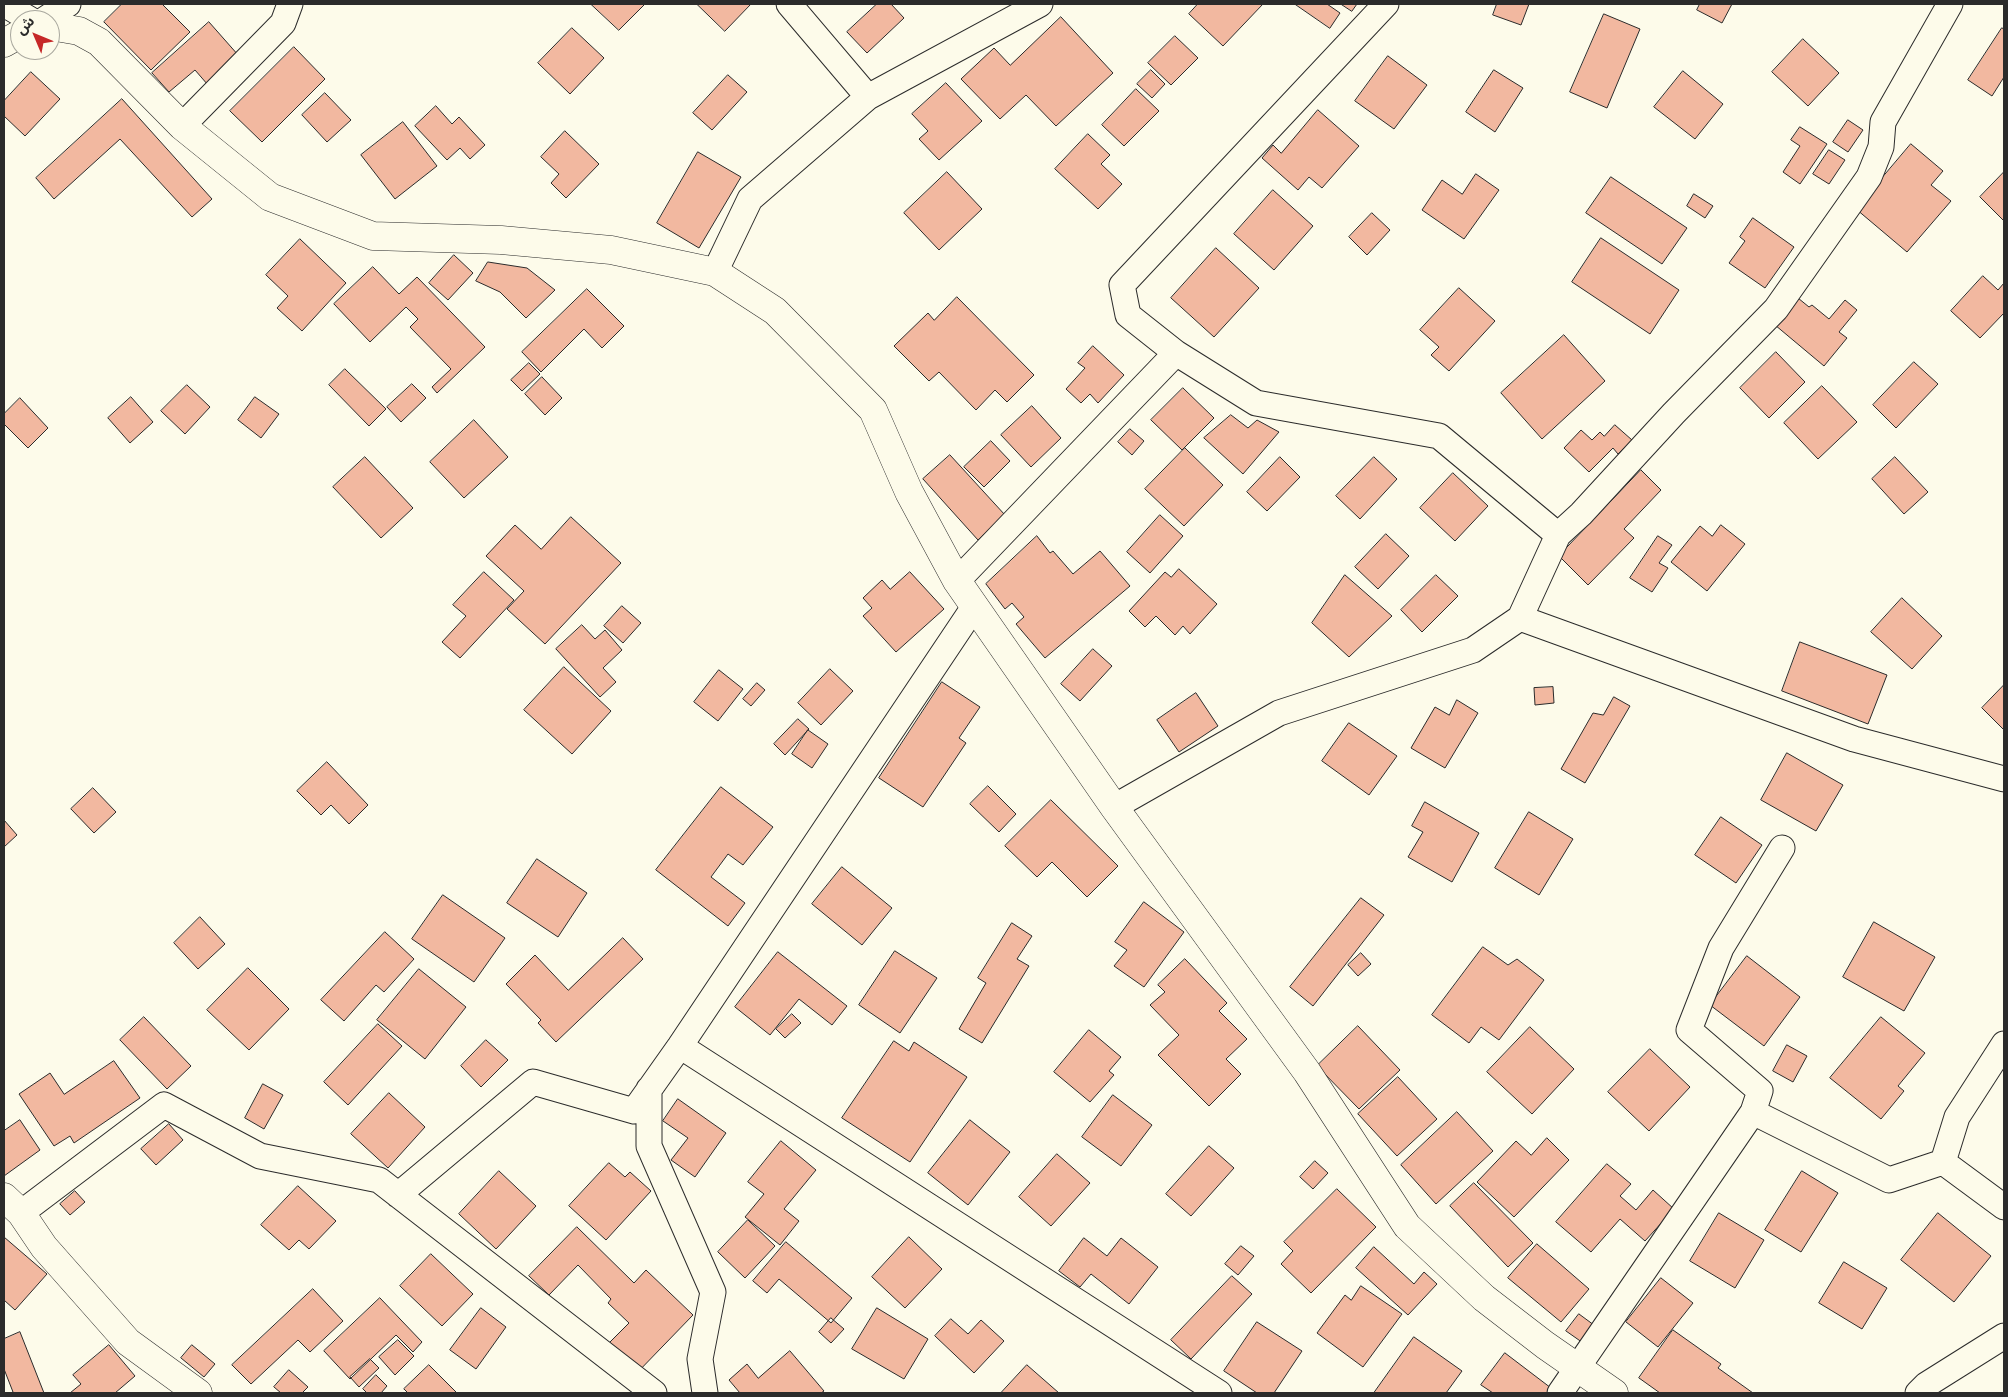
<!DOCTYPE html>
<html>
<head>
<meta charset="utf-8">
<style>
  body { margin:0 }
  #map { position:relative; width:2008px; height:1397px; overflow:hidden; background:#fdfbea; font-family:"Roboto Serif","Noto Sans Arabic",serif }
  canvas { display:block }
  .frame { position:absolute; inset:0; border:5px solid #2b2b2b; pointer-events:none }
  .north { position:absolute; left:10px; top:10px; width:50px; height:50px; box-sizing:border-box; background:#fdfbea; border:1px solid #a9a89e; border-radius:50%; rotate:315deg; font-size:14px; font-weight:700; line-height:20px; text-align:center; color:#2b2b2b }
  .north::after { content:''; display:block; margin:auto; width:18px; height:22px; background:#c62828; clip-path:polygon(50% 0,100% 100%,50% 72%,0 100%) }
</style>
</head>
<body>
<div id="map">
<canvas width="2008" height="1397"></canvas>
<div class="frame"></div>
<div class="north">ش</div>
</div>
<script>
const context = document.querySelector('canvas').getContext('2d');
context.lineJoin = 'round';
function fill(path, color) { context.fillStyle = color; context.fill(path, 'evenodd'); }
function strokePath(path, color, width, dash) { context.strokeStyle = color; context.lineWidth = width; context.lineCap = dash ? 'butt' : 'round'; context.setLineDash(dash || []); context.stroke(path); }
const building = new Path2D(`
  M122,4H162L190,32L151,70L104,22Z
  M591,4H645L619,30Z
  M697,4H751L725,31Z
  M877,4H891L904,18L867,53L847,32Z
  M1198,4H1263L1223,46L1189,14Z
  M1295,4H1327L1340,13L1330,28Z
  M1341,4H1357L1352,11Z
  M1497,4H1529L1521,25L1493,15Z
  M1700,4H1732L1722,23L1697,10Z
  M1604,14L1640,29L1607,108L1570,92Z
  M1061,17L1113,73L1056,126L1026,95L1000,119L961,79L994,48L1010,65Z
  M209,22L239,56L208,85L195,70L169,92L152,73Z
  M572,28L604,58L570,94L538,63Z
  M2002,28L2004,29V77L1992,96L1968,80Z
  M1175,36L1198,58L1171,85L1148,63Z
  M1803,39L1839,73L1808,106L1772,72Z
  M294,47L325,79L262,142L230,111Z
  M1388,56L1427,85L1394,129L1355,101Z
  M1151,70L1165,84L1152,98L1137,84Z
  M1494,70L1523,88L1495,132L1466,112Z
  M1683,71L1723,104L1695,139L1654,107Z
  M31,72L60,99L25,136L4,116V101Z
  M728,75L747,92L712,130L693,113Z
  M946,83L982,121L939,160L919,139L928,131L912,114Z
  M1136,89L1159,111L1124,146L1102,125Z
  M325,93L351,120L327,142L302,115Z
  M122,99L212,199L192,217L120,139L54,199L36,178Z
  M436,106L452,124L459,117L485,145L470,159L460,148L447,160L415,126Z
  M1318,110L1359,146L1322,188L1309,177L1298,190L1262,158L1273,145L1281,153Z
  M1848,120L1863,130L1848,152L1833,142Z
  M403,122L437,166L395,199L361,155Z
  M1800,127L1827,144L1800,184L1783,172L1800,146L1791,140Z
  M565,131L599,164L566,198L551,183L559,174L541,157Z
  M1088,134L1110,155L1101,164L1122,184L1098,209L1055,169Z
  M1911,144L1943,171L1931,185L1951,201L1907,252L1856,209Z
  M1829,150L1845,160L1829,184L1813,174Z
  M698,152L741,177L699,248L657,223Z
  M947,172L982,209L939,250L904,213Z
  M2004,172V221L1980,197Z
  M1476,174L1499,190L1464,239L1422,210L1442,180L1462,194Z
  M1611,177L1687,228L1662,264L1586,213Z
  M1273,190L1313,226L1274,270L1234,234Z
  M1694,194L1713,206L1705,218L1687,206Z
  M1372,213L1390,230L1367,255L1349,237Z
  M1753,218L1794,247L1765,288L1729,263L1745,241L1740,237Z
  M1601,238L1679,290L1650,334L1572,282Z
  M300,239L346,283L302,331L277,308L288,296L266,275Z
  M1216,248L1259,288L1214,337L1171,298Z
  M454,255L473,273L448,300L429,283Z
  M488,262L527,268L555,290L526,318L500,292L476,281Z
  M373,267L399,294L417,277L485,347L437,393L432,387L451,369L410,327L418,319L406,307L370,342L334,304Z
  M1983,276L1998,290L2004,283V313L1980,338L1951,311Z
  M1459,288L1495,321L1449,371L1431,355L1439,347L1420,330Z
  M587,289L624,326L602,348L584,329L541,372L522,352Z
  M957,297L1034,375L1007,402L995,390L976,410L939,372L929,381L894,346L928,313L934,320Z
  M1798,298L1809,307L1812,305L1829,319L1845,300L1857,310L1839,332L1847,338L1824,366L1775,325Z
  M1564,335L1605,381L1542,439L1501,393Z
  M1093,346L1124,375L1098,403L1090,394L1081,403L1066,389L1085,368L1078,363Z
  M1776,352L1805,382L1769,418L1740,388Z
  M1914,362L1938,384L1896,428L1873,405Z
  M529,363L540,374L522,391L511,380Z
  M345,369L386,409L369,426L329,385Z
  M542,377L562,398L545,415L525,394Z
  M412,384L426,398L401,422L387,407Z
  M187,385L210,407L185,434L161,411Z
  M1822,386L1857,422L1818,459L1784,423Z
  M1183,388L1214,418L1182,450L1151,420Z
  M131,397L153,422L130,443L108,418Z
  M255,397L279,414L261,438L238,420Z
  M20,398L48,428L28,448L4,424V414Z
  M1032,406L1061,438L1031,467L1001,435Z
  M1231,415L1248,428L1257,420L1279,432L1243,474L1204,438Z
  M474,420L508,457L464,498L430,462Z
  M1615,425L1632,440L1618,454L1613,448L1589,472L1564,448L1581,430L1592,440L1600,432L1604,436Z
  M1130,429L1144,441L1132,455L1118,442Z
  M991,441L1010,461L984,487L964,467Z
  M1185,448L1223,485L1184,526L1145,489Z
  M950,455L1005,515L978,540L923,479Z
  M365,457L413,508L381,538L333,487Z
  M1280,457L1300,477L1267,511L1247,492Z
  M1374,457L1397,479L1360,519L1336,496Z
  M1895,457L1928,492L1904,514L1872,479Z
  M1641,470L1661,490L1624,529L1634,538L1588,585L1559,556Z
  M1453,473L1488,506L1455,541L1420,508Z
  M1160,515L1183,536L1150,573L1127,552Z
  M571,517L621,563L545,644L507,609L524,591L486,556L515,525L541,549Z
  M1721,525L1745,544L1707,591L1671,562L1700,526L1712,536Z
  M1386,534L1409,556L1378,589L1355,567Z
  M1037,536L1050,553L1053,551L1073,574L1100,551L1130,586L1045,658L1016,624L1024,617L1012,603L1005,609L986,584Z
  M1658,536L1672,545L1659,563L1668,568L1652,592L1630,578Z
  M1179,569L1217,604L1190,634L1183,626L1175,635L1156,616L1145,627L1129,611L1165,572L1171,577Z
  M484,572L514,600L460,658L442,642L466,616L453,605Z
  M910,572L944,609L896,652L863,616L872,608L863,598L882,580L890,589Z
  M1345,575L1392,616L1349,657L1312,623Z
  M1436,575L1458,596L1422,632L1401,610Z
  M1902,598L1942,636L1912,669L1871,632Z
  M622,606L641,623L623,643L604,626Z
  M582,625L595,639L605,630L622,650L603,668L616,682L600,697L556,649Z
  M1800,642L1887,675L1868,724L1782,691Z
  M1093,649L1112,666L1080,701L1061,684Z
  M564,667L611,711L572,754L524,710Z
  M830,669L853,691L821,725L798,703Z
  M719,670L743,689L718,721L694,702Z
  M942,682L980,707L959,738L966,743L923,807L879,778Z
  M757,683L765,690L751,706L743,699Z
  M2004,685V730L1982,708Z
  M1553,687L1554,703L1535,705L1534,688Z
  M1196,693L1218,726L1179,752L1157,720Z
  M1614,697L1630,706L1585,783L1561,769L1593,713L1603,715Z
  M1457,700L1478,713L1445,768L1411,748L1435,707L1449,715Z
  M798,719L809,729L785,755L774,744Z
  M1349,723L1397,756L1369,795L1322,761Z
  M808,730L828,744L812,768L792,754Z
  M1787,753L1843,785L1816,831L1761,800Z
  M327,762L368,805L349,824L331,805L321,815L297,791Z
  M988,786L1016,814L999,832L970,804Z
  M721,787L773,827L743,865L728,854L711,877L745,903L728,926L656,870Z
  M93,788L116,812L94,833L71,809Z
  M1051,800L1118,866L1087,897L1052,862L1037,877L1005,846Z
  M1425,802L1479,833L1452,882L1408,857L1423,832L1412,826Z
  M1529,812L1573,839L1539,895L1495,868Z
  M1721,817L1762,845L1736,883L1695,855Z
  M4,820L17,835L4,847Z
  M537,859L587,893L558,937L507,903Z
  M842,867L892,908L862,945L812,904Z
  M443,895L505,938L474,982L412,939Z
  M1361,898L1384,915L1313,1006L1290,987Z
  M1144,902L1184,932L1144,987L1114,966L1127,950L1115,942Z
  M200,917L225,944L198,969L174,943Z
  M1874,922L1935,957L1904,1011L1843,977Z
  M1012,923L1032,936L1017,959L1029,966L982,1043L959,1029L986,983L978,978Z
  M385,932L414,959L384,992L376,985L344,1021L321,1000Z
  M623,938L643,959L556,1042L538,1023L541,1020L506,984L535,955L568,990Z
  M1483,947L1508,965L1517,959L1544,980L1499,1040L1481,1027L1469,1043L1432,1015Z
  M895,951L937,978L900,1033L859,1005Z
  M778,952L847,1006L832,1025L799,999L770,1035L735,1007Z
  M1361,953L1371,964L1358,976L1348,965Z
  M1747,956L1800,997L1764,1046L1710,1005Z
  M1185,959L1227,1003L1219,1011L1247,1039L1226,1059L1241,1074L1209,1106L1158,1055L1179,1035L1150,1005L1165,992L1158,985Z
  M248,968L289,1009L249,1050L207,1010Z
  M419,969L466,1007L425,1059L377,1020Z
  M792,1014L801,1023L785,1038L776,1029Z
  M144,1017L191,1066L167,1089L120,1040Z
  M1881,1017L1925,1053L1898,1086L1904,1091L1881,1119L1830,1078Z
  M378,1024L402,1046L348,1105L324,1082Z
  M1358,1026L1400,1070L1359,1109L1317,1066Z
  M1530,1027L1574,1069L1532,1114L1487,1072Z
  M1089,1030L1121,1057L1109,1071L1114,1075L1090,1102L1054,1072Z
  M486,1040L508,1060L481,1087L461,1066Z
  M894,1041L909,1051L914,1042L967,1077L910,1162L842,1118Z
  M1787,1045L1807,1056L1793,1082L1773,1071Z
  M1650,1049L1690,1087L1649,1131L1608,1092Z
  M114,1061L140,1098L74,1143L70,1136L54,1146L19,1094L50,1073L64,1094Z
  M1398,1077L1437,1119L1397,1156L1358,1114Z
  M263,1084L283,1095L264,1129L245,1118Z
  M389,1093L425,1127L388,1168L351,1134Z
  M1113,1095L1152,1125L1121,1166L1082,1137Z
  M678,1099L726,1133L695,1177L671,1160L688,1138L663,1121Z
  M1457,1112L1493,1151L1436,1204L1401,1165Z
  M20,1120L40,1150L4,1176V1131Z
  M970,1120L1010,1152L968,1205L928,1173Z
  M169,1124L183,1140L156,1165L141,1149Z
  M1547,1138L1569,1160L1514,1217L1477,1182L1516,1141L1531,1155Z
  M781,1141L816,1170L784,1209L799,1221L780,1245L745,1217L764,1194L748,1182Z
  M1209,1146L1234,1168L1191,1216L1166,1194Z
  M1057,1154L1090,1183L1051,1226L1019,1197Z
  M1315,1161L1328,1173L1313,1189L1300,1177Z
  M609,1163L625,1177L630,1172L651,1191L606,1240L569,1206Z
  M1607,1164L1631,1184L1620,1196L1636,1210L1653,1190L1674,1209L1645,1241L1620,1219L1591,1252L1556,1222Z
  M499,1171L536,1206L496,1249L459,1214Z
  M1802,1171L1838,1193L1801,1252L1765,1230Z
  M1474,1183L1533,1243L1508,1267L1450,1206Z
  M298,1186L336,1221L309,1249L299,1240L289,1250L261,1225Z
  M1337,1189L1376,1227L1311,1293L1281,1264L1293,1251L1284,1242Z
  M75,1191L85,1202L70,1215L60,1204Z
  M1719,1213L1764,1240L1735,1288L1690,1261Z
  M1938,1213L1991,1256L1954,1302L1901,1260Z
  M748,1220L775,1246L745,1278L718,1252Z
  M577,1227L634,1283L646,1270L693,1315L633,1377L604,1348L629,1323L608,1303L611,1299L578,1265L549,1295L529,1276Z
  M4,1237L47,1274L15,1310L4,1300Z
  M909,1237L942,1269L905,1308L872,1277Z
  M1084,1238L1107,1256L1121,1238L1158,1267L1129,1304L1091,1274L1080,1287L1059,1271Z
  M786,1242L852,1298L831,1323L779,1279L767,1293L753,1281Z
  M1537,1244L1589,1289L1561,1322L1508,1278Z
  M1241,1246L1254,1256L1238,1275L1225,1264Z
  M1374,1247L1414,1284L1424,1272L1437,1284L1408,1315L1356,1268Z
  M431,1254L473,1294L442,1326L400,1286Z
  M1844,1262L1887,1288L1862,1329L1819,1303Z
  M1232,1276L1252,1294L1191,1359L1171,1340Z
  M1661,1278L1693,1303L1658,1347L1626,1322Z
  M1361,1286L1402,1314L1363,1367L1317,1333L1345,1295L1351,1300Z
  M313,1289L343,1321L310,1352L298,1340L251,1384L232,1365Z
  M380,1298L422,1342L413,1352L396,1335L350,1379L324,1351Z
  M481,1308L506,1327L476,1369L450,1350Z
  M877,1308L928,1339L904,1379L852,1349Z
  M1579,1314L1598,1328L1586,1345L1566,1331Z
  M831,1318L844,1329L831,1343L819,1332Z
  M951,1319L968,1334L981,1320L1004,1341L974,1373L935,1336Z
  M1257,1322L1302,1351L1274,1393H1257L1224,1371Z
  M1673,1330L1721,1364L1718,1368L1753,1393H1660L1639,1378Z
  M20,1332L44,1393H10L13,1392L4,1369V1339Z
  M1414,1337L1462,1371L1446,1393H1374Z
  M398,1340L414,1356L395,1375L379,1357Z
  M109,1345L135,1376L115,1393H70L81,1384L73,1375Z
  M192,1345L215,1364L204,1377L181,1358Z
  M790,1351L824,1391L821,1393H740L729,1380L747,1364L758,1378Z
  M1505,1353L1551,1388L1547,1393H1493L1481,1385Z
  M370,1359L379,1368L359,1387L350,1377Z
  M429,1365L457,1393H408L404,1389Z
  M1027,1365L1059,1393H1001Z
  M289,1370L308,1387L302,1393H281L274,1387Z
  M376,1375L387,1386L381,1393H367L363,1389Z`);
fill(building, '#f2b8a0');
strokePath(building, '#2b2b2b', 1);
const street = new Path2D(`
  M4,4L31,20
  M789,4L868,97
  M1386,4L1122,285L1128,315L1176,353L1256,403L1439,436L1558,535
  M44,20L68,4
  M182,126L283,23L290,4
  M715,272L750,199L868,97L1040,4
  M957,581L1176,353
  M1520,618L1854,739L2004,779
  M1114,807L1279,713L1473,650L1520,618L1558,535L1581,514L1674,413L1776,309L1869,177L1881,147L1883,122L1950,4
  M2004,1044L1957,1117L1943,1162L2004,1207
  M680,1046L1219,1393
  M649,1089V1146L713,1292L700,1359L705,1393
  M1753,1112L1760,1091L1689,1030L1721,948L1782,848
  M398,1195L533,1082L634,1111L680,1046L974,607
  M21,1213L164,1105L260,1156L379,1180L654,1393
  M1560,1393L1753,1112L1889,1180L1943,1162
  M1918,1393L1926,1385L2004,1336`);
const secondary = new Path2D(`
  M50,26L79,31L99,42L182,126L270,197L373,236L501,240L611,250L715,272L775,311L873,410L909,492L957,581L1114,807L1307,1072L1407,1226L1484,1298L1545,1345L1614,1393
  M4,43L20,34
  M4,1197L21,1213L44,1247L128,1342L198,1393`);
strokePath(street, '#2b2b2b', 27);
strokePath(secondary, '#2b2b2b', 29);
strokePath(street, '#fdfbea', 25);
strokePath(secondary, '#fdfbea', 28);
</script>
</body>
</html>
